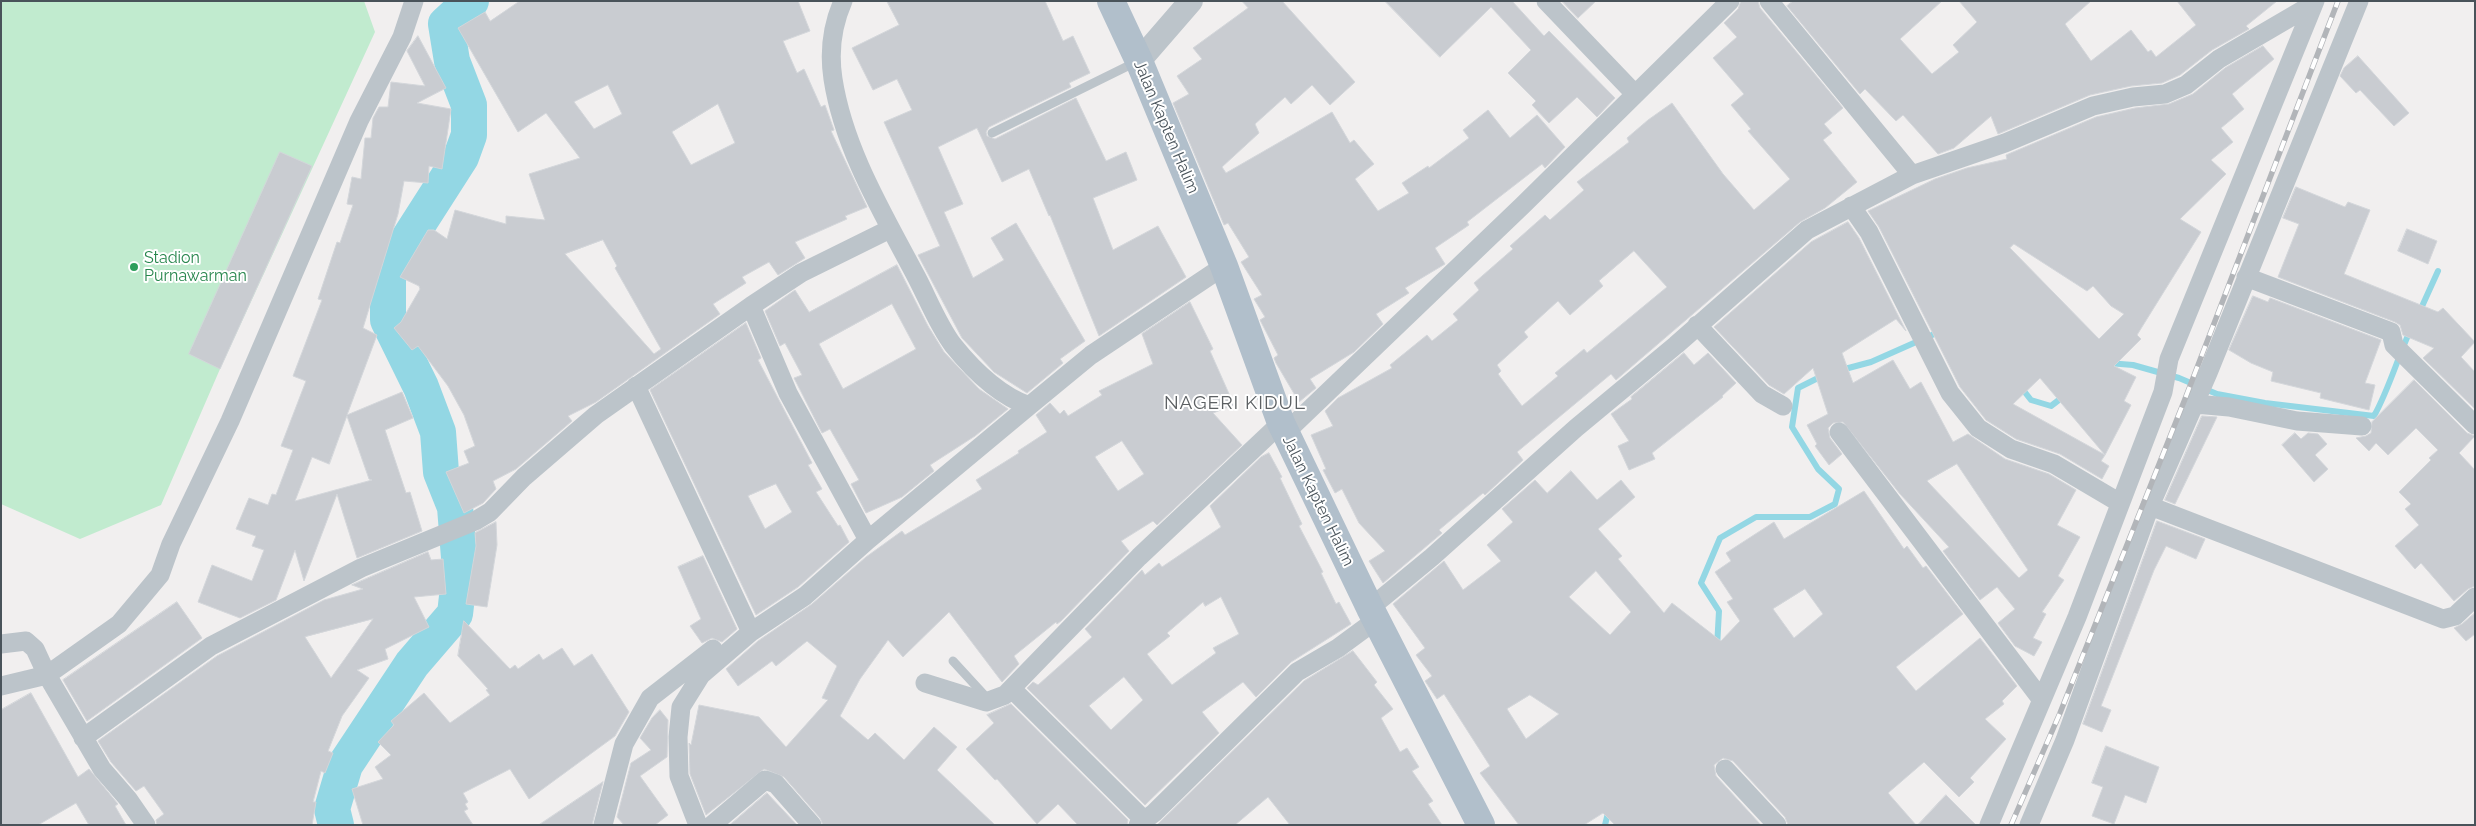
<!DOCTYPE html>
<html>
<head>
<meta charset="utf-8">
<style>
  body { margin:0 }
  #map { position:relative; width:2476px; height:826px; overflow:hidden; background:#f1efef; font-family:Raleway,sans-serif }
  canvas { display:block }
  .frame { position:absolute; inset:0; border:2px solid #49535a; pointer-events:none }
</style>
</head>
<body>
<div id="map">
<canvas width="2476" height="826"></canvas>
<div class="frame"></div>
</div>
<script>
const context = document.querySelector('canvas').getContext('2d');
context.lineJoin = 'round';
function fill(path, color) { context.fillStyle = color; context.fill(path, 'evenodd'); }
function strokePath(path, color, width, dash) { context.strokeStyle = color; context.lineWidth = width; context.lineCap = dash ? 'butt' : 'round'; context.setLineDash(dash || []); context.stroke(path); }
function write(font, color, halo, rows, align = 'center') {
  context.font = font + ' Raleway,sans-serif'; context.lineWidth = 4; context.setLineDash([]); context.textBaseline = 'middle'; context.strokeStyle = halo; context.fillStyle = color; for (const [text, x, y, turn = 0] of rows) {
    context.save(); context.translate(x, y); context.rotate((+turn || 0) * Math.PI / 180); context.textAlign = isNaN(turn) ? turn : align; if (halo) context.strokeText(text, 0, 0); context.fillText(text, 0, 0); context.restore();
  }
}
fill(new Path2D(`
  M1,1H364L375,32L220,369L161,505L80,539L1,504Z`), '#c1ebcf');
strokePath(new Path2D(`
  M2419,313L2438,271
  M2108,363L2133,365L2179,378L2217,394L2265,403L2374,416C2389,389 2397,359 2410,331
  M1841,370L1871,362L1941,331
  M2020,386L2031,400L2051,406L2064,396
  M1717,647L1719,611L1701,583L1720,538L1756,517H1810L1835,504L1839,489L1818,469L1792,427L1798,388L1822,376
  M1605,825L1609,809`), '#93d7e4', 6);
strokePath(new Path2D(`
  M336,825L332,809L345,765L412,664L455,614L460,570L455,507L441,472L438,432L421,387L388,320V271L461,157L469,135V105L452,61L446,24L471,1`), '#93d7e4', 36);
const building = new Path2D(`
  M520,1H798L810,31L783,41L797,73L804,69L821,107L825,105L834,130L831,131L867,207L845,216L847,219L795,242L805,258L778,275L769,262L742,277L746,283L713,304L720,314L596,402L568,416L572,421L516,469L493,481L496,489L483,503L464,513L446,472L469,463L464,451L475,446L464,415L448,386L418,346L412,350L394,328L401,322L420,289L419,286L400,277L428,230H434L447,239L455,210L506,224V216L545,220L529,174L580,158L546,113L518,132L458,28L485,12L490,21ZM608,85L622,114L594,129L574,102ZM718,104L735,143L691,165L672,132ZM603,240L617,266L615,268L661,349L654,354L565,254Z
  M887,1H1045L1063,41L1073,36L1090,73L1069,83L1071,87L989,127L986,132L987,136L995,139L1076,98L1106,161L1126,152L1137,180L1093,198L1113,250L1158,226L1186,277L1099,336L1050,215L1049,216L1029,169L1002,182L977,128L938,147L963,204L944,212L973,278L1004,260L991,238L1016,223L1085,341L1060,359L1063,363L1027,393L994,372L962,338L918,255L940,246L884,122L912,110L897,79L873,90L852,48L899,25Z
  M1242,1H1282L1355,82L1330,105L1312,85L1291,104L1285,97L1255,124L1259,133L1222,167L1226,173L1332,112L1350,143L1354,140L1374,164L1355,179L1378,211L1409,193L1402,183L1428,166L1429,168L1469,138L1463,130L1488,110L1510,138L1537,115L1565,147L1545,168L1542,164L1467,222L1469,225L1435,248L1445,264L1405,288L1409,293L1376,314L1383,324L1354,352L1310,379L1316,388L1299,402L1276,363L1274,358L1278,355L1260,320L1265,317L1254,299L1262,295L1241,262L1249,257L1228,223L1224,225L1173,103L1189,94L1177,76L1202,59L1193,48L1248,8Z
  M1385,1H1512L1544,36L1549,31L1615,98L1597,117L1577,97L1549,123L1532,105L1536,101L1508,73L1531,50L1491,7L1440,57Z
  M1562,1H1596L1578,18Z
  M1741,1H1758L1760,8L1843,108L1824,124L1832,133L1823,140L1857,182L1825,208L1800,222L1616,380L1611,374L1517,452L1523,460L1485,495L1483,493L1439,530L1442,533L1383,583L1369,561L1385,551L1359,523L1342,489L1335,493L1323,470L1326,469L1311,435L1333,426L1325,411L1338,398L1392,368L1390,365L1427,335L1432,341L1458,320L1453,314L1479,290L1474,283L1513,249L1510,246L1545,215L1550,220L1584,190L1577,182L1629,142L1627,138L1648,120L1672,103L1723,174L1754,210L1790,179L1748,131L1751,129L1731,105L1744,94L1713,58L1737,37L1724,23L1738,9ZM1634,251L1667,287L1587,353L1584,349L1555,373L1558,376L1522,406L1498,374L1501,371L1497,365L1528,337L1524,332L1558,301L1570,315L1603,286L1599,281Z
  M1793,1H1942L1900,39L1932,74L1959,52L1953,45L1977,22L1959,1H2091L2065,24L2091,61L2131,30L2148,52L2151,50L2156,57L2196,25L2177,1H2277L2246,26L2249,29L2212,50L2180,75L2162,83L2131,86L2090,95L1998,134L1991,116L1954,148L1938,154L1903,115L1896,121L1865,89L1860,94L1787,6Z
  M418,36L446,88L417,103L451,109L442,169L429,166L428,183L404,181L398,214L363,328L377,335L347,415L402,392L413,418L385,430L406,493L410,492L422,531L357,558L337,494L304,581L295,550L276,600L240,618L198,602L212,565L252,581L264,550L252,546L256,536L236,529L249,498L268,505L272,494L276,495L293,450L281,446L306,381L293,376L322,300L318,299L337,242L340,243L353,205L347,204L352,177L361,179L365,138H371L373,118L379,107H388L391,82L425,86L407,51ZM347,416L369,479L372,480L295,501L312,457L329,464Z
  M2263,46L2274,59L2232,94L2244,109L2221,128L2233,142L2211,160L2226,174L2180,219L2201,232L2137,335L2141,339L2114,366L2136,377L2124,401L2131,405L2105,455L2040,378L2013,404L2105,455L2101,461L2109,466L2102,479L2060,454L2016,439L1986,420L1960,387L1879,227L1868,211L1935,179L1967,168L2007,159L2006,155L2096,117L2135,108L2169,104L2193,94L2225,68ZM2014,244L2087,291L2093,286L2111,306L2124,314L2099,339L2010,248Z
  M2358,56L2409,113L2394,126L2360,90L2356,93L2340,76L2344,68Z
  M280,152L312,166L220,369L189,354Z
  M2296,187L2345,207L2348,202L2370,210L2344,274L2438,312L2443,308L2475,342L2461,357L2475,372V409L2423,358L2434,348L2403,335L2400,325L2395,322L2278,277L2299,224L2283,218Z
  M1848,222L1859,238L1906,331L1896,319L1842,353L1853,383L1893,360L1910,389L1921,382L1953,442L1968,434L2005,459L2049,474L2076,490L2057,525L2080,537L2058,576L2064,580L2042,612L2046,614L2033,638L2042,642L2034,656L2015,646L1998,623L2015,609L1997,587L1980,600L1943,551L1949,547L1900,494L1843,422L1833,423L1828,428L1830,438L1842,454L1829,465L1815,446L1817,444L1807,425L1828,414L1813,368L1784,394L1769,385L1714,327L1811,242ZM1957,464L2028,570L2019,578L1927,481Z
  M2407,229L2437,241L2428,264L2398,251Z
  M897,265L928,326L944,352L979,389L1008,409L975,436L930,465L934,471L902,497L866,513L851,484L859,480L830,429L822,433L794,378L802,375L785,343L780,346L765,311L795,290L809,312ZM892,304L916,349L843,389L819,344Z
  M2253,296L2268,302L2270,298L2381,340L2365,383L2375,385L2369,410L2320,398L2321,393L2271,381L2273,372L2251,363L2229,350Z
  M1190,302L1213,349L1210,351L1234,405L1213,413L1242,445L1157,525L1153,521L1121,541L1129,551L1061,621L1057,624L1056,622L1014,656L1019,664L1002,682L949,612L903,657L888,640L860,679L840,716L868,740L875,733L904,760L934,727L957,747L937,770L995,825H823L820,818L784,777L764,769L706,815L690,774L689,743L691,745L699,705L759,717L786,747L828,700L822,698L837,666L807,641L776,666L772,661L738,686L726,669L758,641L812,604L866,557L902,531L905,535L982,489L976,480L1019,453L1018,451L1047,432L1036,415L1050,403L1060,414L1064,410L1068,416L1102,395L1099,391L1153,364L1142,334ZM1122,441L1144,474L1118,491L1095,457Z
  M746,323L761,358L758,360L812,463L808,465L822,489L816,492L838,526L840,525L849,542L798,587L756,615L650,390ZM776,484L792,512L765,529L748,496Z
  M1684,353L1694,365L1708,353L1736,383L1722,396L1723,397L1652,453L1655,459L1629,470L1618,446L1629,441L1611,414L1632,399L1631,397Z
  M2414,380L2467,433L2475,436L2459,453L2475,470V586L2468,589L2454,601L2421,563L2415,569L2395,546L2419,525L2405,509L2411,504L2399,492L2431,460L2429,458L2438,450L2416,428L2388,455L2376,443L2369,451L2356,438L2366,436L2371,433L2372,422Z
  M2202,416L2217,417L2175,504L2165,500Z
  M2295,433L2301,439L2308,433L2318,434L2327,444L2315,455L2328,469L2314,482L2282,445Z
  M1269,453L1282,477L1280,478L1302,524L1299,526L1323,572L1321,573L1336,604L1339,602L1351,624L1291,662L1256,697L1243,682L1202,712L1219,733L1145,805L1027,688L1033,682L1038,685L1092,637L1085,629L1142,570L1145,575L1159,563L1162,567L1221,527L1210,506L1261,457ZM1221,597L1239,634L1213,648L1216,653L1172,685L1147,654L1170,636L1167,633L1203,602L1205,606ZM1124,677L1143,700L1111,730L1089,706Z
  M1571,471L1597,500L1621,480L1635,497L1598,529L1622,556L1618,559L1664,613L1672,603L1721,641L1740,621L1727,602L1733,599L1715,572L1731,561L1726,553L1774,522L1784,539L1864,491L1904,549L1907,546L1923,568L1926,566L1963,614L1896,667L1916,691L1980,638L2017,686L2002,701L2004,704L1985,719L2006,739L1970,778L1974,782L1959,797L1924,762L1888,793L1916,825H1788L1785,817L1733,761L1723,758L1714,765L1716,776L1761,825H1615L1603,813L1584,825H1519L1480,773L1490,766L1444,694L1437,699L1425,681L1432,676L1416,655L1425,648L1393,604L1444,561L1463,590L1501,561L1487,545L1513,522L1502,509L1535,480L1547,493ZM1596,571L1631,612L1610,635L1569,597ZM1805,589L1823,614L1794,638L1773,609ZM1530,695L1559,714L1526,739L1507,709Z
  M2157,521L2205,539L2196,559L2166,546L2154,570L2101,706L2111,710L2102,732L2083,724Z
  M496,522L497,545L487,607L466,604L476,546L475,533Z
  M428,552L431,560L443,559L446,594L414,597L429,627L385,649L388,659L357,670L369,678L342,716L328,751L333,753L325,773L321,771L313,802H316L312,825H157L156,820L164,814L144,786L136,791L111,762L98,741L217,656L324,600L363,589L352,585ZM373,619L344,660L331,678L305,637Z
  M703,556L737,629L722,642L712,638L702,643L690,626L701,619L678,567Z
  M177,602L202,638L87,721L63,680Z
  M2475,613V634L2466,641L2454,628L2462,624Z
  M464,621L510,669L515,665L518,669L539,654L543,660L562,648L574,666L592,654L629,712L615,736L529,799L510,769L463,793L468,802L465,804L468,809L464,811L473,825H363L352,789L383,779L375,767L391,755L378,742L394,725L391,721L424,693L450,723L490,695L486,690L488,689L458,656Z
  M1353,651L1377,682L1374,685L1393,709L1381,718L1400,752L1407,748L1419,767L1412,771L1433,801L1428,804L1442,825H1290L1268,797L1235,825H1157L1304,681Z
  M31,693L78,777L89,769L118,804L115,806L126,825H89L76,803L38,825H1V710Z
  M1011,704L1128,820L1127,825H1078L1058,804L1037,824L997,779L995,780L966,749L994,723L987,715Z
  M660,710L668,720L667,757L640,776L668,815L655,825H624L617,817L631,763L651,750L640,738L652,718Z
  M2106,746L2159,767L2146,803L2125,795L2114,824L2092,816L2103,787L2092,783Z
  M603,782L592,825H539Z
  M767,793L797,825H730Z
  M1946,795L1976,825H1918Z`);
fill(building, '#c9ccd1');
strokePath(building, '#d3d6da', 1);
strokePath(new Path2D(`
  M992,133L1136,62
  M953,661L987,698`), '#bcc4ca', 9);
strokePath(new Path2D(`
  M843,1C832,26 829,53 833,79C844,150 884,215 917,278C928,299 938,325 953,345C973,370 998,395 1029,406L1091,355L1224,266
  M1546,1L1635,94
  M1769,1L1912,175
  M1851,206L1869,232L1950,393L1978,428L2011,449L2054,464L2120,503
  M2246,277L2391,332L2394,345L2475,425
  M1697,325L1762,394L1783,406
  M636,386L751,632
  M2195,404L2229,407L2297,421L2362,426
  M1839,432L2041,699
  M1285,433L1523,205L1730,1
  M2150,506L2443,619L2455,616L2475,597
  M868,540L788,393L751,306L801,273L890,229
  M1370,608L1432,557L1576,428L1676,345L1807,230L1912,175L2005,143L2093,106L2133,97L2165,94L2186,85L2219,59L2313,4
  M1,644L26,641L35,649L47,675L102,769L128,799L146,825
  M925,683L986,702L1005,695L1139,557L1281,423
  M1,686L47,675L119,624L160,575L171,544L230,421L359,121L402,37L414,1
  M1012,689L1144,820
  M83,738L211,646L361,568L475,521L490,512L524,477L596,415L751,306
  M1725,769L1777,825
  M603,825L624,744L650,698L713,649
  M698,825L679,776L678,737L681,707L701,675L751,632L805,596L868,540L1029,406
  M712,825L765,780L776,784L812,825
  M1138,825L1154,813L1297,672L1338,648L1376,620
  M1989,825L2077,617L2163,392L2169,359L2315,1
  M2029,825L2065,740L2150,506L2208,373L2359,1`), '#bcc4ca', 19);
strokePath(new Path2D(`
  M1139,61L1191,1`), '#bcc4ca', 24);
strokePath(new Path2D(`
  M1111,1L1139,61L1224,266L1281,423L1370,608L1481,825`), '#b1bfcb', 28);
const rail = new Path2D(`
  M2011,825L2060,713L2185,399L2338,1`);
strokePath(rail, '#b2b5b9', 5.5);
strokePath(rail, '#fff', 4, [11]);
for (const [x, y, r, color] of [
  [134,267,5,"#2e9e5b"]
]) { const dot = new Path2D(); dot.arc(x, y, r, 0, 2 * Math.PI); context.fillStyle = color; context.fill(dot); strokePath(dot, '#fff', 2); }
write('16px', '#49535a', '#fff', [
  ["Jalan Kapten Halim",1166,127,67],
  ["Jalan Kapten Halim",1318,501,64]
]);
write('16px', '#27864d', '#fff', [
  ["Stadion",144,258],
  ["Purnawarman",144,276]
], 'left');
context.letterSpacing = '1px';
write('19px', '#5c6063', '#fff', [
  ["NAGERI KIDUL",1235,403]
]);
context.letterSpacing = '0px';
</script>
</body>
</html>
